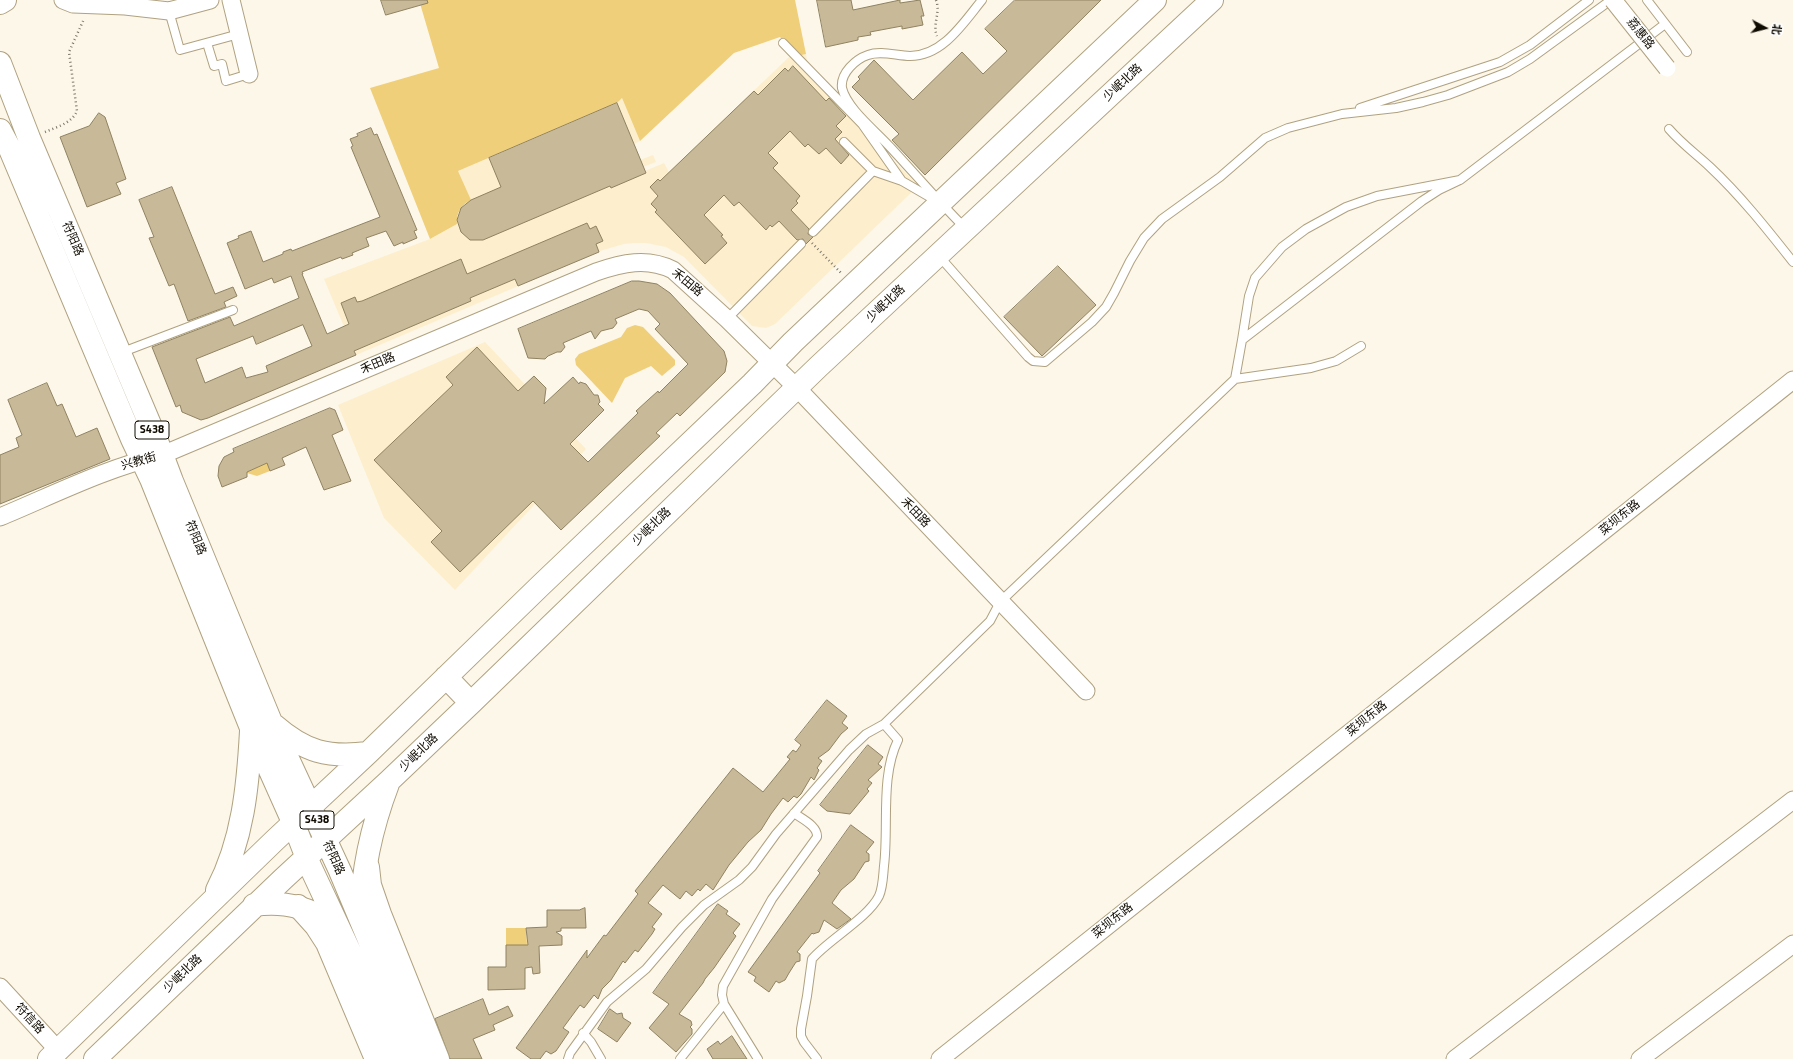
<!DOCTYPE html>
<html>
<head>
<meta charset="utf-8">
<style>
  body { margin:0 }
  #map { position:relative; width:1793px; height:1059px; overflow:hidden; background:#fdf7e9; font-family:"Titillium Web","Noto Sans SC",sans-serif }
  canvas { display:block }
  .north { position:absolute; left:1745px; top:8px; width:40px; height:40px; -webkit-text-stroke:3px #fff; paint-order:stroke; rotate:97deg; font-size:11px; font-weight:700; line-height:16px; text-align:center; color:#100c02 }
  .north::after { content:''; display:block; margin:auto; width:14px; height:18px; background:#100c02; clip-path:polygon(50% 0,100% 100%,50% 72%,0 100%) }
</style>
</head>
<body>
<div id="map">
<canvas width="1793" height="1059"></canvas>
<div class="north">北</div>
</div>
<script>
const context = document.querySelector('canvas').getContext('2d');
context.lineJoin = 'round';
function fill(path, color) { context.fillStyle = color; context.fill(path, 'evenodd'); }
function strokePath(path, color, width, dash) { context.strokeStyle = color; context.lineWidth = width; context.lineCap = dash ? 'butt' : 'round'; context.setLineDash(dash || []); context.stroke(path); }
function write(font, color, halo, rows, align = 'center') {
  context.font = font + ' "Titillium Web","Noto Sans SC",sans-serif'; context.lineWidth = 3; context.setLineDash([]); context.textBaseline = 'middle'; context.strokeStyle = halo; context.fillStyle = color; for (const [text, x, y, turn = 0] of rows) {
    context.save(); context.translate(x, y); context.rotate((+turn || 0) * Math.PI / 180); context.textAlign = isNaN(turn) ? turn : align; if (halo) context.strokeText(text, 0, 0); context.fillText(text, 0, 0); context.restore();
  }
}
fill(new Path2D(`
  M806,54L809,71L918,186L775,324L766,328L752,326L684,257L666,247L646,243H635L624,244L603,250L356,355L324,279L430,239L457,224L458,214L461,208L470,200L458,171L617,103L622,98L640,141L634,144L640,160L653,155L656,162L643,167L645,171L664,163L669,172L789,57Z
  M485,342L586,449L455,590L384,518L338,405Z`), '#fdefcd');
fill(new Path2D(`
  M419,0H795L806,54L797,56L780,37L734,53L640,141L622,98L617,103L458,171L471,200C461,205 456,213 457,224L430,239L370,88L439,68Z
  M635,325L643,327L675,360V365L662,376L651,366L625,378L612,403L576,365L575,359L579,354L621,337L627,328Z
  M267,463L270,471L257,476L247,473V472Z
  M506,928H526L527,945H506Z`), '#f0cf7a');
const building = new Path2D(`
  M381,0H427L428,3L386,15Z
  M817,0H851L853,10L900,0V3L920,0L924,16H921L923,25L902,29V26L870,32L871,35L858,37V40L826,47Z
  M1015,0H1101L925,175L892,140L899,134L852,87L860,79L858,77L874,60L913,100L962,52L983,74L1007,51L985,29Z
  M793,66L826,101L829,98L846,116L836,126L842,132L835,139L849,155L841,164L826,148L819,154L808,144L805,147L790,131L768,153L778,163L773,168L800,196L796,201L798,203L791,210L809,229L808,234L813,237L806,244L803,239L797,240L779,221L772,227L770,225L766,230L739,202L734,206L724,195L704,215L723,235L721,236L727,243L705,264L655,212L657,210L651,204L658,196L650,187L658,179L660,181L754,91L758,95L785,68L788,71Z
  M617,103L646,173L611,188L610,186L483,240H470L461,232L457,220L461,208L471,200L501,187L489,158Z
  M99,113L105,117L126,179L116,183L121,194L87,207L60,137L89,126Z
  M371,128L374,135L377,134L394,175L417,230L414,231L417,238L403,244V242L394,246L386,231L366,238L369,246L352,253L353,255L342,259L341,257L302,272L303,274H302L327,334L349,324L341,303L355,297L357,302L362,301L461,259L467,274L587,223L590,229L596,226L603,241L596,244L599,252L518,286L515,279L470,298L471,301L354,351L356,355L208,418L201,420L182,412L180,405L176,407L152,347L230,317L234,326L299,298L291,276L274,283L272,278L245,289L227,243L239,238L238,236L251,231L263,262L283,254V252L291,249L292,251L380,217L351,147L353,146L350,139L358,136L357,134ZM303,325L312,346L266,366L268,372L246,378L242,367L205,383L196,359L253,336L256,344Z
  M172,187L215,294L233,287L237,296L224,302L226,307L188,321L174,284L169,286L149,238L154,237L139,200Z
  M1058,266L1096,305L1042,356L1004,317Z
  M632,281H639L657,284L670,293L724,351L727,361L725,372L680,416L677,413L656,433L660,436L561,530L533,501L460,572L431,542L442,531L374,460L453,385L446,377L477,347L518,391L534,376L546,388L544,404L573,377L579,384L580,382L586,384L594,395H598L600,402L598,404L604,410L570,444L588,462L638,413L636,411L648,400L658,391L659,393L688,364L655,329L660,324L648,311L639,309L615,319L617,323L613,328L601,331L595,339L591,331L563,343L565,347L561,352H557L548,356L545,359L528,358L518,329Z
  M47,383L57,406L62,404L76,437L97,428L110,459L0,504V455L19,447L16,438L22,435L8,400Z
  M330,408L335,410L343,430L332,435L351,481L324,490L306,447L282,458L285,465L270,471L267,463L247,472V477L222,487L218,476L219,466L224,457L234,452L233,449Z
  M827,700L847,716L842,723L848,728L841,734L829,750L818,758L822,761L817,768L819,770L814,780L811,777L801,794L797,798L794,796L788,802L783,798L771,814L761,830L748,842L729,865L713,890L706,884L700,891L698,889L692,896L686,891L680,899L663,885L648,903L662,914L652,927L655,929L652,934L638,952L635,950L625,963L623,961L611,980L602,989L598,999L594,995L584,1008L580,1005L563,1028L569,1032L556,1051L551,1054L546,1051L540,1059H531L516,1048L587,950V958L604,935L606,936L638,894L635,891L733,768L763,792L790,759L787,757L793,750L796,752L801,745L795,740Z
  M868,745L883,757L878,764L882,767L868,780L872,783L867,789L869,791L850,814L827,811L820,805Z
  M851,825L874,842L866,852L869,854V861L865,862L854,879L841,890L832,903L851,919L837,929L824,920L819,932L813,934L812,933L797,952L800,954V961L796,962L789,973L785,980L779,983L776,981L769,992L754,981L756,977L748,972L820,873L818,871Z
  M718,904L728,911L726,914L740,924L733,933L736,936L714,968L705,979L703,983L679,1014L691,1021L692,1025L690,1027L692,1029V1034L676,1052L649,1028L669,1004L653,993Z
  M585,908L586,928H561V931L556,932L562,936V945L539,946L540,973L533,974L532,967L525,968V989L488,990V967H506V945H528L526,928L547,927V910H579Z
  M483,999L489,1015L508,1006L513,1016L493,1025L495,1030L473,1039L482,1059H450L435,1019Z
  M610,1009L617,1014L622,1013L623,1018L631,1023L617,1042L598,1029Z
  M732,1036L747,1059H713L707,1049L718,1041L720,1044Z`);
fill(building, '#c8ba98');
strokePath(building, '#8f8261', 1);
const lane = new Path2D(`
  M1647,0L1687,52
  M169,11L180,50L239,34
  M207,43L214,66L222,64L226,81L249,74
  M783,43L862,124L902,181
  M1360,108L1500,62L1530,45L1589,0
  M1669,129C1681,143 1696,154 1710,167C1740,195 1767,229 1793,262
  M844,142L873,171
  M965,228C939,202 916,175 891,148C877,132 847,109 842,88C840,73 856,59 868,55C881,50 897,56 910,56C943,56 964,22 982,0
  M813,232L873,171L902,181L933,199
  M939,256L1028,357L1033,361L1045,362L1092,322L1106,307L1114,293L1130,261L1144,238L1162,219L1220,177L1265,138L1288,128L1342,114L1396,108L1423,102L1448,95L1508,72L1530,59L1611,0
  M727,319L801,244
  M1242,340L1249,296L1255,278L1282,247L1306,229L1346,207L1377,196L1460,180L1665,24
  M120,353L233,310
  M1235,379L1311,368L1336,361L1361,346
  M583,1033L591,1042L601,1059
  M568,1059L570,1053L607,1002L646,969L682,927L704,905L739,880L752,867L776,834L849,750L866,734L884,724L990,621L1000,602L1235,379L1242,340L1422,201L1439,190L1460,180
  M680,1059L724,1004
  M758,1059L724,1004L722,995L723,986L772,899L817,837C818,826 802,819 794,813
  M817,1059L804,1042L801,1036V1029L807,996L812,959C828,940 868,918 879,896C883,887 883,876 884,866C889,825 880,777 898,740L884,724`);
const street = new Path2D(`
  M63,0L73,4L125,6L169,11L210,0
  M231,0L249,74
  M0,517C53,495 106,468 162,455L596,272C622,263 647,257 673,270L727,319L797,388L1086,691
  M0,987L58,1050
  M940,1059L1793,380
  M1455,1059L1793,800
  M1640,1059L1793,944`);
const secondary = new Path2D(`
  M0,3L5,0
  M368,867L370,885L380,914L438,1059
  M298,906L316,926L327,943L376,1059`);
const primary = new Path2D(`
  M0,63L29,138L157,441L172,481L271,722L340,871L419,1059
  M0,130L9,147L132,439L151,479L251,728L293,822L310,866L380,1016L397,1059
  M446,677L471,703
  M274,725C305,752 328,758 368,753
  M217,890C243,840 248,786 251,731
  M254,905C288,900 310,909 338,926
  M361,916C362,872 372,826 388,784
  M49,1059L274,841L368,753L540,586L752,384L793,342L1155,0
  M95,1059L283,879L389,781L471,703L818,367L1212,0`);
strokePath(lane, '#b0a280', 10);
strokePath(street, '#b0a280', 19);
strokePath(secondary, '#b0a280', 24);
strokePath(primary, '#b0a280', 24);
strokePath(new Path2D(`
  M936,0C941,13 932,24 937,36
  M45,132C57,127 72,123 77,111L69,52L84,19
  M812,243L842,274`), '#7c776b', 2.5, [1, 3]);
strokePath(lane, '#fff', 8);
strokePath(street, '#fff', 17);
strokePath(secondary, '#fff', 22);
strokePath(primary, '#fff', 22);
const streetBridge = new Path2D(`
  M1613,0L1667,68`);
strokePath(streetBridge, '#b0a280', 19, []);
strokePath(streetBridge, '#fff', 17);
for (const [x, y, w] of [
  [152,430,34],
  [317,820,34]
]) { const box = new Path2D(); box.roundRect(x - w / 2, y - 9, w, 18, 3); context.fillStyle = '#fff'; context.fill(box); strokePath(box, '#100c02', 1); }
write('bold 11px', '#100c02', null, [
  ["S438",152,430],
  ["S438",317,820]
]);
write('12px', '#100c02', '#fff', [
  ["荔惠路",1640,34,51],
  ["少岷北路",1123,83,-43],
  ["符阳路",72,239,67],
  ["禾田路",687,283,40],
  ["少岷北路",886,304,-43],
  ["禾田路",378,364,-23],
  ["兴教街",139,462,-16],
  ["禾田路",915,513,46],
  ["菜坝东路",1620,518,-39],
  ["少岷北路",652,527,-44],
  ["符阳路",195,538,68],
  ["菜坝东路",1367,719,-39],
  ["少岷北路",419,753,-44],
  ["符阳路",333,858,66],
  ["菜坝东路",1113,921,-39],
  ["少岷北路",183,974,-44],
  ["符信路",29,1019,47]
]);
</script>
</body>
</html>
